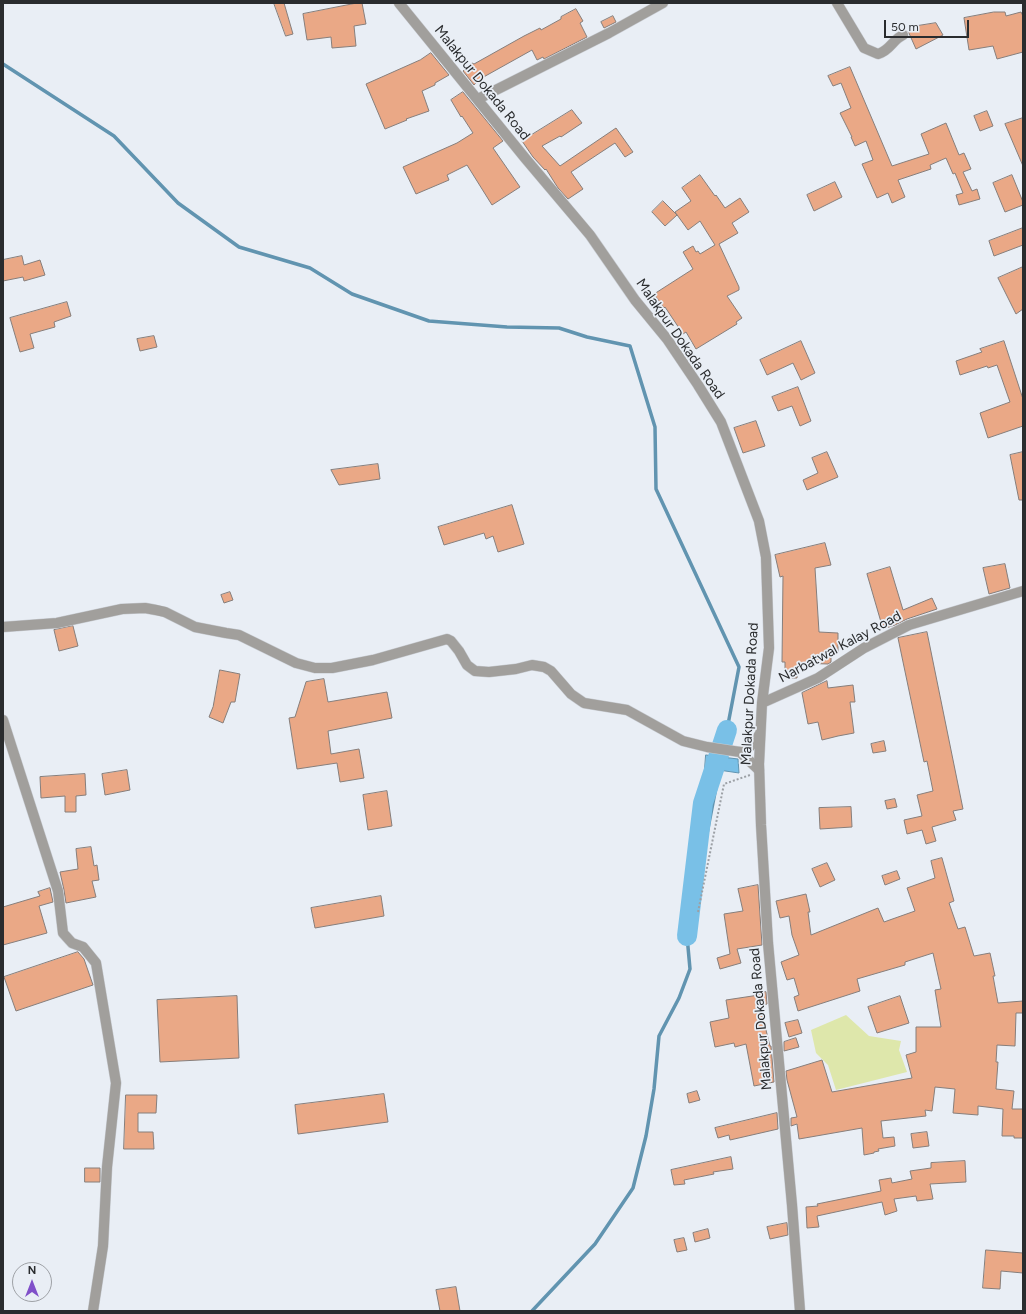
<!DOCTYPE html>
<html>
<head>
<meta charset="utf-8">
<style>
  body { margin:0 }
  #map { position:relative; width:1026px; height:1314px; overflow:hidden; background:#e9eef5; font-family:Figtree,sans-serif }
  canvas { display:block }
  .frame { position:absolute; inset:0; border:4px solid #2a2c2e; pointer-events:none }
  .north { position:absolute; left:12px; top:1262px; width:40px; height:40px; box-sizing:border-box; background:#e9eef5; border:1px solid #9da0a5; border-radius:50%; rotate:0deg; font-size:11px; font-weight:700; line-height:16px; text-align:center; color:#2a2c2e }
  .north::after { content:''; display:block; margin:auto; width:14px; height:18px; background:#8050c9; clip-path:polygon(50% 0,100% 100%,50% 72%,0 100%) }
  .scale { position:absolute; left:884px; top:20px; width:85px; height:18px; box-sizing:border-box; border:2px solid #2a2c2e; border-top:0; padding-left:5px; font-size:12px; line-height:14px; white-space:nowrap; color:#2a2c2e; -webkit-text-stroke:3px #e9eef5; paint-order:stroke }
</style>
</head>
<body>
<div id="map">
<canvas width="1026" height="1314"></canvas>
<div class="frame"></div>
<div class="north">N</div>
<div class="scale">50 m</div>
</div>
<script>
const context = document.querySelector('canvas').getContext('2d');
context.lineJoin = 'round';
function fill(path, color) { context.fillStyle = color; context.fill(path, 'evenodd'); }
function strokePath(path, color, width, dash) { context.strokeStyle = color; context.lineWidth = width; context.lineCap = dash ? 'butt' : 'round'; context.setLineDash(dash || []); context.stroke(path); }
function write(font, color, halo, rows, align = 'center') {
  context.font = font + ' Figtree,sans-serif'; context.lineWidth = 3.5; context.setLineDash([]); context.textBaseline = 'middle'; context.strokeStyle = halo; context.fillStyle = color; for (const [text, x, y, turn = 0] of rows) {
    context.save(); context.translate(x, y); context.rotate((+turn || 0) * Math.PI / 180); context.textAlign = isNaN(turn) ? turn : align; if (halo) context.strokeText(text, 0, 0); context.fillText(text, 0, 0); context.restore();
  }
}
fill(new Path2D(`
  M846,1015L869,1036L901,1041L899,1050L907,1072L836,1090L828,1065L816,1053L811,1030Z`), '#dee7ab');
const water = new Path2D(`
  M706,755L738,759L739,773L705,768Z`);
fill(water, '#79c0e7');
strokePath(water, '#6194b0', 1);
strokePath(new Path2D(`
  M3,64L114,136L178,203L239,247L310,268L352,294L429,321L507,327L559,328L587,337L630,346L655,427L656,489L739,667L721,761
  M532,1311L595,1244L633,1188L646,1136L654,1089L659,1036L679,998L690,969L687,936L720,767`), '#6194b0', 3.5);
strokePath(new Path2D(`
  M687,936L703,803L727,730`), '#79c0e7', 20);
const building = new Path2D(`
  M274,3H284L293,34L286,36Z
  M357,3H362L366,24L354,26L356,46L332,48L331,37L307,40L303,14Z
  M576,9L583,21L580,23L587,37L544,59L543,57L537,60L532,50L480,79L474,85L463,71L472,63L474,64L524,36L540,28L541,30L561,19V17Z
  M994,12H1005L1006,16L1021,12L1023,16V52L997,59L993,46L969,50L964,18Z
  M613,16L616,22L604,28L601,22Z
  M936,23L943,35L916,49L908,31L916,26Z
  M431,53L449,75L435,83V85L422,91L429,111L406,119L407,120L385,129L366,84L420,60Z
  M850,67L892,166L929,154L921,134L946,123L959,155L964,153L971,169L963,172L972,191L977,189L980,199L959,205L956,195L963,193L955,173L953,174L946,158L930,165L931,169L898,180L905,197L892,203L888,193L877,198L862,164L873,160L866,141L855,146L851,137H852L840,113L851,108L841,83L833,86L828,76Z
  M463,92L503,141L493,148L520,187L492,205L467,165L447,175L449,180L416,194L403,167L457,143L473,133L462,116L461,117L451,100Z
  M572,110L582,123L561,137L560,136L542,146L560,166L616,128L633,152L625,157L615,143L571,172L583,189L568,199L558,188L546,169L545,170L533,157L522,141Z
  M987,111L993,126L980,131L974,116Z
  M1023,118V166L1005,124Z
  M700,175L715,196L716,195L725,208L740,198L749,212L732,223L738,233L719,244L739,287V290L727,296L742,318L736,322L737,324L696,349L686,332L683,334L665,307L664,308L654,294L693,269L683,252L693,246L696,252L698,251L700,254L715,245L700,221L688,230L675,212L691,201L682,188Z
  M1012,175L1023,202V205L1005,212L993,183Z
  M835,182L842,197L814,211L807,195Z
  M663,201L677,215L665,226L652,212Z
  M1023,228V245L994,256L989,241Z
  M22,256L24,265L40,260L45,275L24,281L23,277L3,281V260Z
  M1023,267V309L1016,314L998,278Z
  M67,302L71,316L54,322L55,327L30,334L34,348L20,352L10,318Z
  M154,336L157,347L140,351L137,339Z
  M801,341L815,373L801,380L793,363L767,375L760,360Z
  M1004,341L1023,399V426L988,438L980,413L1010,402L997,365L988,368L987,366L960,375L956,361L982,352L980,349Z
  M798,387L811,421L800,426L792,406L778,411L772,397Z
  M756,421L765,446L743,453L734,428Z
  M827,452L838,477L807,490L803,480L818,473L812,458Z
  M1023,452V500H1019L1010,455Z
  M378,464L380,479L339,485L331,470Z
  M512,505L524,544L498,552L493,536L486,539L484,533L444,545L438,527Z
  M825,543L831,565L815,568L819,632L838,633V652H831V662L828,664L798,663L797,678H785V662H782L783,576L780,577L775,555Z
  M1005,564L1010,588L989,594L983,568Z
  M890,567L903,610L932,598L937,609L907,619L895,625L883,629L867,574Z
  M230,592L233,600L224,603L221,595Z
  M73,626L78,646L59,651L54,630Z
  M927,632L963,809L953,811L956,820L932,827L936,841L926,844L922,830L907,834L904,820L922,816L917,795L933,791L927,761L924,762L898,638Z
  M220,670L240,674L235,702H231L223,723L209,717L213,707Z
  M324,679L328,702L387,692L392,718L328,731L331,754L359,749L364,778L340,782L337,763L297,769L289,718L295,717L306,682Z
  M827,681L828,688L853,685L855,702H850L854,733L838,736L822,740L818,722L808,724L802,693Z
  M884,741L886,751L873,753L871,744Z
  M127,770L130,790L105,795L102,774Z
  M85,774L86,795L76,796V812H65V796L41,798L40,777Z
  M387,791L392,826L368,830L363,795Z
  M895,799L897,807L887,809L885,801Z
  M851,807L852,827L820,829L819,808Z
  M91,847L94,866L97,865L99,880L92,881L96,897L66,903L64,890L60,872L78,869L76,849Z
  M942,858L954,901L949,903L958,929L965,927L974,956L990,953L995,976H993L998,1003L1023,1001V1013H1016L1015,1046L997,1045L996,1062H998L996,1089L1014,1091L1012,1109H1023V1138H1014V1136H1002L1003,1109L978,1106V1115L953,1113L955,1089L935,1087L932,1111L925,1110L926,1116L881,1121L883,1138L894,1137L895,1146L878,1149L879,1151L874,1152V1153L864,1155L862,1128L799,1139L797,1124L791,1126V1118L797,1117L787,1080L786,1071L822,1060L832,1092L912,1078L906,1055L916,1052V1027H941L935,990L941,989L933,953L905,962V965L857,979L860,991L798,1011L794,997L799,995L794,978L787,980L781,962L799,955L792,935L789,916L780,918L776,901L806,894L810,912H808L811,935L878,908L884,922L915,911L907,888L935,878L931,861Z
  M827,863L835,880L820,887L812,869Z
  M897,871L900,879L885,885L882,876Z
  M758,885L762,945L737,949L741,963L720,969L717,958L730,954L724,914L743,911L738,889Z
  M50,888L53,902L39,906L47,933L3,945V907L40,896L38,892Z
  M381,896L384,916L315,928L311,908Z
  M78,952L84,959L93,985L16,1011L4,977Z
  M766,992L767,1004L760,1006L770,1046H771L774,1082L754,1086L746,1044L735,1047L734,1043L715,1047L710,1022L729,1018L726,1000L759,995L758,993Z
  M237,996L239,1058L160,1062L157,1000Z
  M900,996L909,1023L877,1033L868,1007Z
  M798,1020L802,1033L789,1037L785,1023Z
  M796,1038L799,1047L784,1051V1042Z
  M697,1091L700,1100L689,1103L687,1094Z
  M384,1094L388,1122L298,1134L295,1105Z
  M126,1095H157L156,1113H138V1132H153L154,1149H124Z
  M777,1113L778,1129L730,1140L729,1135L718,1138L715,1128Z
  M927,1132L929,1146L913,1148L911,1134Z
  M731,1157L733,1169L713,1172L714,1174L684,1180L685,1184L674,1185L671,1170Z
  M965,1161L966,1182L930,1184L933,1199L917,1201L916,1196L894,1199L897,1211L885,1215L882,1202L817,1216L819,1227L807,1228L806,1207L818,1206L817,1204L881,1191L879,1180L891,1178L892,1183L912,1179L910,1171L931,1168V1163Z
  M85,1168H100V1182H85Z
  M787,1223L788,1235L770,1239L767,1227Z
  M708,1229L710,1238L695,1242L693,1233Z
  M684,1238L687,1250L677,1252L674,1240Z
  M986,1250L1023,1253V1273L1001,1271L1000,1289L983,1288Z
  M456,1287L460,1311H440L436,1290Z`);
fill(building, '#eaa886');
strokePath(building, '#867e7b', 1);
const minor = new Path2D(`
  M837,3L864,48L878,54C891,50 892,40 903,35
  M478,99L609,33L663,3
  M3,627L57,623L122,609L145,608L156,610L165,612L195,627L226,633L239,635L296,663L315,668H332L373,660L447,639L451,641L459,651L467,665L475,671L489,672L516,669L532,665L544,667L551,671L571,694L584,703L627,710L683,741L707,747L740,752C749,751 755,740 760,734
  M3,720L58,891L63,933L72,943L83,947L96,963L116,1083L107,1167L103,1246L93,1311
  M740,752L759,770`);
const tertiary = new Path2D(`
  M399,3L525,158L590,235L635,300L667,339L698,385L721,422L759,521L766,557L769,648L762,703L759,764L761,825L768,943L792,1205L800,1311
  M762,703L818,678L864,648L909,625L1023,591`);
strokePath(minor, '#c7cbd1', 11);
strokePath(tertiary, '#c7cbd1', 11);
strokePath(new Path2D(`
  M698,912L724,784L750,775`), '#9ca0a5', 2, [2, 2]);
strokePath(minor, '#a19f9c', 10);
strokePath(tertiary, '#a19f9c', 10);
write('14px', '#2a2c2e', '#e9eef5', [
  ["Malakpur Dokada Road",482,83,51],
  ["Malakpur Dokada Road",680,339,55],
  ["Narbatwal Kalay Road",840,647,-28],
  ["Malakpur Dokada Road",750,694,-87],
  ["Malakpur Dokada Road",761,1019,-95]
]);
</script>
</body>
</html>
